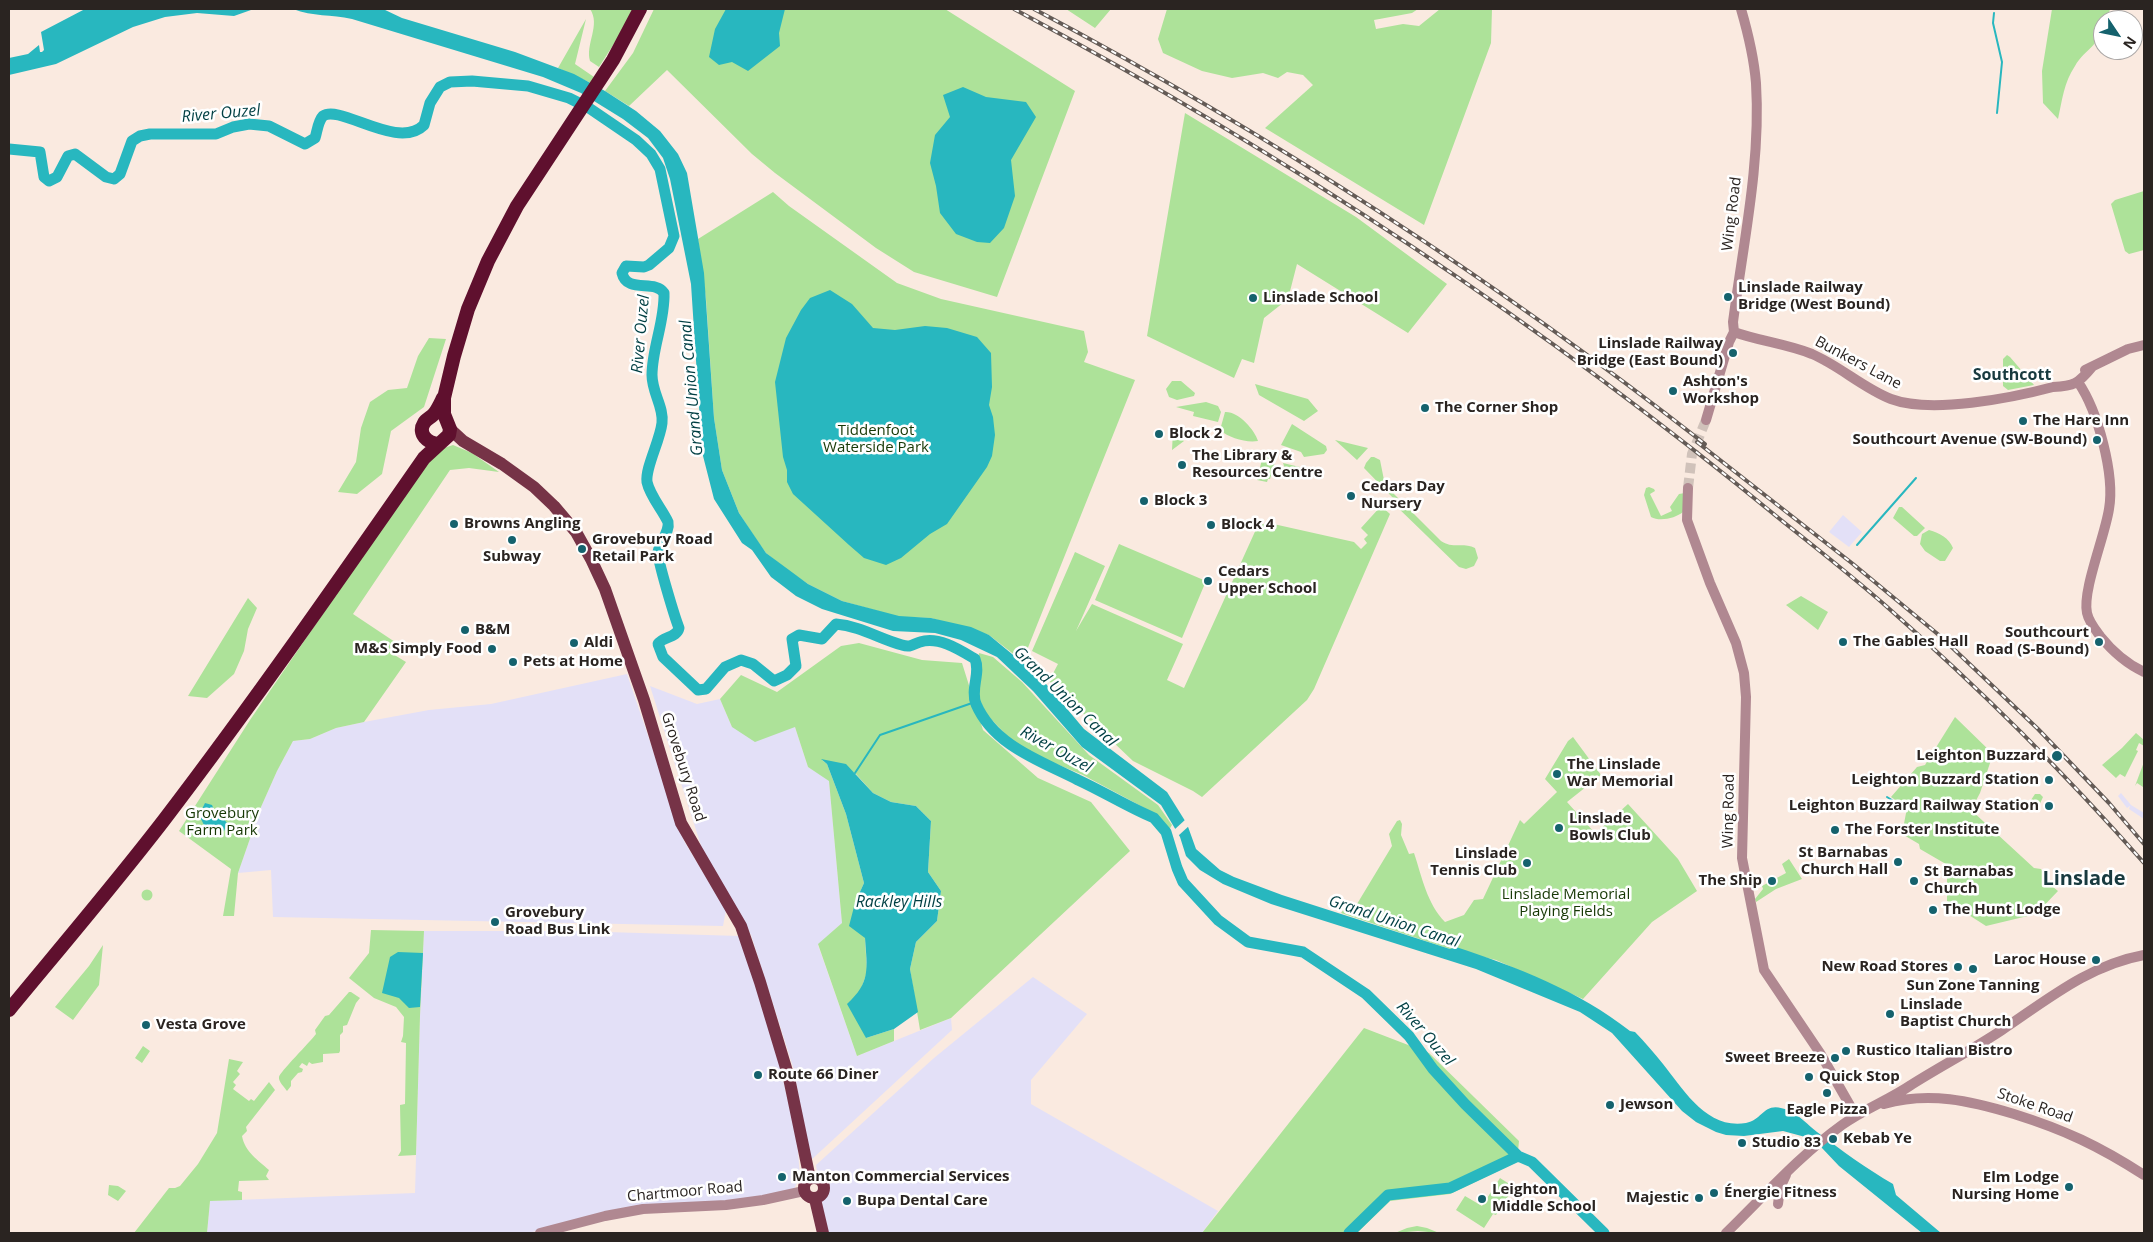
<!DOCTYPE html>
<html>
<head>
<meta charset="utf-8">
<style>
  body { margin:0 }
  #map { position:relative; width:2153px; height:1242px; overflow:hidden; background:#faeae0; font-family:"Open Sans",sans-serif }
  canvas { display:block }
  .frame { position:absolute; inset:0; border:10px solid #2a2421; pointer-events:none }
  .north { position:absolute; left:2093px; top:10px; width:50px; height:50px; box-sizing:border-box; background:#fff; border:1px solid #aaa7a6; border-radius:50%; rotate:124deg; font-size:14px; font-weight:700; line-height:20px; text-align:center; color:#2a2421 }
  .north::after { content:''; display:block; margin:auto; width:18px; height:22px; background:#15626d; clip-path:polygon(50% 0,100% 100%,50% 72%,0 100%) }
</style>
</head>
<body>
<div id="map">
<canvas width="2153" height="1242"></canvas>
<div class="frame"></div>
<div class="north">N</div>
</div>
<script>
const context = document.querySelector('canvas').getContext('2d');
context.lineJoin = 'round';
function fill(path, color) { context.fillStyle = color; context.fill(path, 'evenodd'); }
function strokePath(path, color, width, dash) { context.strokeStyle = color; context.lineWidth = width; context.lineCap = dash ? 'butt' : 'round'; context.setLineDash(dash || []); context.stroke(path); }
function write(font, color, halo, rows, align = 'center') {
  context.font = font + ' "Open Sans",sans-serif'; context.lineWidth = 5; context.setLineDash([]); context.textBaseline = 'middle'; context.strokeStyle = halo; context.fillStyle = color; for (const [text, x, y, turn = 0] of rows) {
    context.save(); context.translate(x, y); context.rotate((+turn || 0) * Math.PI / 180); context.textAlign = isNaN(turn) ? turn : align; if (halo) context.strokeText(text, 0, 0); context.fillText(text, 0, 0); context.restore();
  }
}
fill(new Path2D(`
  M1843,515L1862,532L1849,547L1829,532Z
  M627,674L684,841L726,910L723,926L273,917L271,870L238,873L261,807L277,771L293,741L310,739L336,728L364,722L429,710L491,704Z
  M650,686L697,704L720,699L732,727H795L808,767L829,780L842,923L818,945L857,1056L951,1018L952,1030L810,1161L794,1070L751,935L704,855Z
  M2121,793L2131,805L2144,813V819L2129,809L2130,806L2127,808L2118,796Z
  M424,931H573L740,936L776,1050L797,1139L800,1177L794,1189L774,1197L574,1222L528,1233H207L210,1201L415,1193L420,1016Z
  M1033,977L1087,1014L1031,1080V1104L1218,1211L1202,1233H827L816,1165L934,1058Z`), '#e3e0f7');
fill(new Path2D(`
  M590,9H633L624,28L599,67L590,61C585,44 601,25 590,9Z
  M654,9H945L1075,91L997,297L914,272L876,248L775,173L752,154L667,70L629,106L605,91L633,53Z
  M1066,9H1111L1095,28Z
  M1167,9H1418L1412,13L1374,20L1376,29L1403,24L1419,26L1440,9H1492L1491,43L1424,225L1265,128L1313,85L1303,75L1287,72L1278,78L1263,73L1232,78L1202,71L1163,53L1158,39Z
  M2052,9H2110L2107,20H2103C2103,45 2085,48 2075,66C2064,82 2062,101 2058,119L2043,103L2042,71Z
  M586,19L575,64L594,77L591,83L558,68Z
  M1185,113L1356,217L1447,284L1408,333L1297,264L1288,299L1264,318L1254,363L1242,359L1234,378L1147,336Z
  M2144,191V250L2129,254L2125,251L2111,204L2115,200Z
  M773,192L789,206L897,283L941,299L1084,331L1088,352L1084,362L1135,380L1025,655L1016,656L989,635L931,618L899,617L842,601L808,584L786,569L766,553L758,542L739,513L722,470L714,418L706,299L698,239Z
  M429,338L446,339L424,407L391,431L382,474L357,494L338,492L356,462L361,428L370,402L388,390L407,388L418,356Z
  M2007,355L2010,357L2034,385L2008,390L2003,386V359Z
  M1172,381H1181L1195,393L1194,396L1177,400L1169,397L1166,389Z
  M1255,384L1308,399L1318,411L1304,421L1259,395Z
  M1206,402L1218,406L1221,412L1218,422L1193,416L1194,412L1176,407Z
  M1225,412C1238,411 1255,430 1258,441C1246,443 1229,438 1220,430Z
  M1292,424L1326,446L1327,450L1324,454L1304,457L1301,452L1281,445Z
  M1173,431L1184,441L1172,450Z
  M1335,440L1368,448L1357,460Z
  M453,445L472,453L499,472L469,468L450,470L353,614L395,642L388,651L406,662L364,722L336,728L310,739L293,741L277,771L261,807L238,873L234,916H223L231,869L179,831L250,720L429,459L441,449Z
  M1264,451L1269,452L1276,458L1270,479H1268L1267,482L1257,480Z
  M1371,457H1374L1380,460L1385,485L1441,541C1452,549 1464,542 1475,548L1478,558L1474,566L1466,569L1459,567L1394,504L1396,501L1364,468L1366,463Z
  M1283,463L1308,469V470L1287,475Z
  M1649,487L1654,489L1655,491L1650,494L1661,516L1672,511L1670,507L1679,494L1685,493L1683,512C1676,518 1660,522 1651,517L1644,495L1646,488Z
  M1381,506L1390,514L1314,689L1307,700L1202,797L1193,791L1133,761L1049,681L1058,664L1032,651L1075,552L1105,566L1076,631L1092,604L1183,644L1167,680L1184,688L1258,525L1269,523L1354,542L1361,549L1367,543L1364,539L1368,535L1361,528Z
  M1899,507H1902L1925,528L1917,536H1914L1893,518Z
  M1929,530C1940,533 1949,538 1953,548L1945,561H1940L1925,551L1920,544L1922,534Z
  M1119,544L1206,581L1182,638L1095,600Z
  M1801,596L1828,612L1818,630L1786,605Z
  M248,598L257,608L248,629L244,651L234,674L207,698L188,696Z
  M859,643L922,660L962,663L983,730L1038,778L1091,802L1130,851L951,1018L920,1030L910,969L916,942L937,921L941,891L928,872L931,821L916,806L891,802L873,793L855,773L822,760L827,764L846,814L864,883L855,903L865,938L867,972L860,992L866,1038L894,1029V1041L857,1056L818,944L842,923L829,781L808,767L795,727L755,742L732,727L720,699L741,675L777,692L841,646Z
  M979,653L993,657L1022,682L1089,755L1158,805L1172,825L1169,830L1154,813L1083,775L1037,756L1016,745L987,715L980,701L977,684Z
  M1955,717L1993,754L1980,793L1971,810L2034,868L2041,869L2048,883L2058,891L2036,914L1986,926L1947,901V872L1951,867L1920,849L1919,844L1902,834L1907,808L1891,797L1917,767L1925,765Z
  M2136,733L2144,740V746L2139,743L2136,750L2138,751L2125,777L2120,774L2116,778L2102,765L2122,748Z
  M1573,737L1601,775L1567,802L1594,832H1597L1628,804L1678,859L1697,891L1652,922L1583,999L1496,960L1450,949L1341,913L1349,903L1357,904L1392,846L1389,834L1397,821L1400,820L1402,824L1401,835L1409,854L1414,853C1422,877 1427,904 1445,922L1464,915L1474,900L1483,899L1520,820L1524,824L1557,792L1545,779L1568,741Z
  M2144,762L2143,787L2137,783L2135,786Z
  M2035,794H2040L2043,797L2037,810L2031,800Z
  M1789,859L1802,879L1776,889L1756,902L1755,899L1763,889L1762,886L1786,873L1782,864Z
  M141.5 895a5.5 5.5 0 1 1 11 0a5.5 5.5 0 1 1-11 0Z
  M371,930L424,931L420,1016L416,1155L398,1156L401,1151L400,1105L405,1104L406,1043L401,1042L403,1036L404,1017L396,1007L374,998L349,978L369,953Z
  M103,945L99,985L73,1020L55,1007L89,966Z
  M349,992H351L360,998L356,1003L347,1025L343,1026V1032L340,1035V1051L339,1053L323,1054V1062L312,1064L309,1062L307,1066L302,1063L299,1067L303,1069L302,1072L298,1073L291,1081V1086L287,1091C285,1088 278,1081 279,1077C279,1073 311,1041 316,1034L315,1030L325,1016L329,1015Z
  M1364,1028L1429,1053L1519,1141L1517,1162L1450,1194L1390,1201L1357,1233H1202Z
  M143,1046L150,1051L142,1063L135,1058Z
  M229,1059L243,1062L237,1071L240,1074L233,1082L236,1085L233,1089L249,1101L251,1099L254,1101L269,1082L275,1090L246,1127L247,1131L242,1136C245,1152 258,1160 269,1170L266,1176L269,1180L239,1181L238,1191L242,1192V1200L210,1201L207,1233H134L169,1188H175L180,1186L198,1164L217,1133Z
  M1500,1178L1514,1187L1496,1215L1493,1214L1484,1228L1456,1210L1465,1196L1482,1206Z
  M109,1185L118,1186L126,1191L118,1201L108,1195Z
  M1417,1226L1427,1228L1439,1233L1418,1231L1395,1233L1407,1228Z`), '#ade299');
fill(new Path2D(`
  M85,9H272L251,10L234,16L197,13L165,17L133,27L56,64L9,75V58L28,54L39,45L40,52H42L44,50L41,32Z
  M293,9H383L402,18L515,52L574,74L605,91L636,111L660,131L678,154L687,173L704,273L714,418L722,470L739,513L766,553L808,584L842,601L899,616L931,618L971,627L989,635L1041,678L1084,729L1167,792L1187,824L1196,849L1220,870L1234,877L1282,895L1450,949L1456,947C1517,967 1579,991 1630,1031L1635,1032C1645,1042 1654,1053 1663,1064C1683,1089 1707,1130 1746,1123C1765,1119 1763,1099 1790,1111C1800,1116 1808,1125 1817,1132C1841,1150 1867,1169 1893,1184L1896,1195L1941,1233H1922L1839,1166L1822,1148L1809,1138L1783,1131L1744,1136L1726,1135L1716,1132L1696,1122L1682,1111L1612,1033L1580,1012L1476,969L1271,904L1223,884L1200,870L1186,856L1180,837L1161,805L1082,747L1033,691L997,657L961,640L935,633L893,631L822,609L796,596L779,583L771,577L752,550L742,543L714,499L702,452L691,284L670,179L663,158L648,138L623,119L581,93L543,77L352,19C331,14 313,17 293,9Z
  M726,9H785L779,33L780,46L748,71L732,62L719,65L709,57L715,29Z
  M963,87L986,97L1026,102L1036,117L1011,160L1015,196L1004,228L990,243L977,242L956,234L940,213L936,186L930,163L935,135L950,117L943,95Z
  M830,290L852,304L873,328L895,330L925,326L947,328L977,337L991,353L992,387L989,405L993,417L995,435L992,456L987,467L947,524L930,534L901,558L886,565L864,558L849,545L793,494L787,482V470L783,457L775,382L786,338L801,310L810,298Z
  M821,759L846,764L873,793L891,802L916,806L931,821L928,872L941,891L937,921L916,942L910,969L918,1012L894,1029L866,1038L847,1004C871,982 867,969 865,938L849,926L855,903L864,883L846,814L827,764Z
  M205,803L212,805C215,814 222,816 227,823L224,831L216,833L205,827L199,815Z
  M398,952L423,953L420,1007L409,1008L399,998L382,993L390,957Z`), '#28b7bf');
fill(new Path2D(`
  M1186,819L1190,825L1178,836L1174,830Z`), '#faeae0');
strokePath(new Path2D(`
  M1994,13L1993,23L2002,62L1997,113
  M1857,545L1916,478
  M855,773L880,735L975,702
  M1887,797L1906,809`), '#28b7bf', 2);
strokePath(new Path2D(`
  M9,149L40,152L44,177L49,181L57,177L68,156L75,154L106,177L114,179L120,174L132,141L140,136L150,134H216L233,127L249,124L269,126L305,144L315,138C317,132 318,121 323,116C340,104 398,151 424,125L430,103L440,87L450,82L472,81L528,86L569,98L589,108L636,140L651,154L660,169L674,236L669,248L649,265L644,267L626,266L622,273C627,294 655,279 664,293C665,321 652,348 652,375C652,393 664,407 662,423C660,441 645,468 647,482C650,496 662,509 668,522C670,532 660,541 658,552C657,559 675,618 679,628C677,638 663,636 658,644L663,657L698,690L706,689L725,667L741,660L753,664L774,681L787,675L796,666L792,639L799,635L822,639L836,624C860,626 880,639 902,645C911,648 913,644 920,642C939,636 960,650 975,659C981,673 970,689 976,704C994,746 1041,761 1078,780C1104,792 1128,807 1154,818L1166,832L1177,868L1183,882L1218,920L1248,942L1303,952L1366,994L1409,1036L1433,1069L1465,1104L1518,1156L1532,1162L1604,1233
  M1349,1233L1388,1195L1450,1188L1518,1156`), '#28b7bf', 11);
strokePath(new Path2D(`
  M1688,488L1692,454L1706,420`), '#d0c2ba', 10, [10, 5]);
strokePath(new Path2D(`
  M1734,332C1759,341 1787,344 1812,354C1840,366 1863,388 1891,399C1931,414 2012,398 2053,387C2074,386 2078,384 2092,367
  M2085,370L2128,349L2144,345
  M2078,382C2098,411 2115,475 2109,509C2105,536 2082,591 2087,613C2089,622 2095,629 2100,636C2112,651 2127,664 2144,672
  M1706,420L1729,342L1734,332L1733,322C1743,244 1761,163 1756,83C1754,58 1748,33 1741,9
  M1688,488L1687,520L1710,583L1736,643L1744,673L1746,697L1742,858L1764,970L1820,1053L1852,1109L1855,1116
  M1884,1104C1929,1091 1971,1101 2014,1114C2065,1130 2099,1146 2144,1175
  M1778,1204L1780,1188L1786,1175
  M540,1233L605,1216L643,1209L726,1205L763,1200L804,1191
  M1726,1233C1764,1196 1799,1156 1842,1125C1864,1109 1889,1100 1911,1085C1941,1066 1972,1050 2002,1030C2047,1000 2089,965 2144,955`), '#b08891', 10);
strokePath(new Path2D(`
  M450,429L463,441L502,464L534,487L554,506L576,532L591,559L605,589L644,700L681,823L741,926L760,982L789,1078L810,1179
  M804 1188a10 10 0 1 1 20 0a10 10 0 1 1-20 0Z
  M815,1199L823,1233`), '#763347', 12);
strokePath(new Path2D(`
  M438,444C428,443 417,434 424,423C426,419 430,418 433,415C437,411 440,404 443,398
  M9,1010C61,947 114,885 164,820C254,702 339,580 424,458L449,435L450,429L444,414V398L454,356L468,309L488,261L517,206L613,60L640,9`), '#5f102e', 14);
const rail = new Path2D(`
  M1014,9C1286,154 1543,324 1781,520C1816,548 1852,576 1886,606C1977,686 2064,772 2144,863
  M1034,9C1270,134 1495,280 1705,444
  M1697,442L1853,564L1940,636L2038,729L2109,803L2144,844`);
strokePath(rail, '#645b56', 4);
strokePath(rail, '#fff', 2, [5.5]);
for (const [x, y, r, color] of [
  [1728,297,5,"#15626d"],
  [1253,298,5,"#15626d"],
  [1733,353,5,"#15626d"],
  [1673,391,5,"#15626d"],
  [1425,408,5,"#15626d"],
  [2023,421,5,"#15626d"],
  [1159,434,5,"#15626d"],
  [2097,440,5,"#15626d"],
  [1182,465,5,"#15626d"],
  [1351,496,5,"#15626d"],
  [1144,501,5,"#15626d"],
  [454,524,5,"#15626d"],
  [1211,525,5,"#15626d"],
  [512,540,5,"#15626d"],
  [582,549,5,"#15626d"],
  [1208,581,5,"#15626d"],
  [465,630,5,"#15626d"],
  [1843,642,5,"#15626d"],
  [2099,642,5,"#15626d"],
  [574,643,5,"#15626d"],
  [492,649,5,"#15626d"],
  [513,662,5,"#15626d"],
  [2057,756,6,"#15626d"],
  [1557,774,5,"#15626d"],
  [2049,780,5,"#15626d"],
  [2049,806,5,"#15626d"],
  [1559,828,5,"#15626d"],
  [1835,830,5,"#15626d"],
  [1898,862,5,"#15626d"],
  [1527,863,5,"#15626d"],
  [1772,881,5,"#15626d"],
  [1914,881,5,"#15626d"],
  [1933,910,5,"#15626d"],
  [495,922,5,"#15626d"],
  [2096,960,5,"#15626d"],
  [1958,967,5,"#15626d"],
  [1973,969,5,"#15626d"],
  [1890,1014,5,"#15626d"],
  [146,1025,5,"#15626d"],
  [1846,1051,5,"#15626d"],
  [1835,1058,5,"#15626d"],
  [758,1075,5,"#15626d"],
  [1809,1077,5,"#15626d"],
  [1827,1093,5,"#15626d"],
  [1610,1105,5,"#15626d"],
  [1833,1139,5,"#15626d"],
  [1742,1143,5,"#15626d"],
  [782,1177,5,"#15626d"],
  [2069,1187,5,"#15626d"],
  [1714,1193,5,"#15626d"],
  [1699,1198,5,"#15626d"],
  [1482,1199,5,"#15626d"],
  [847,1201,5,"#15626d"]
]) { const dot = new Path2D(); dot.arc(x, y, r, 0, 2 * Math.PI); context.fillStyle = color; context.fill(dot); strokePath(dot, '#fff', 2); }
write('15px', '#2a2421', '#fff', [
  ["Wing Road",1732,214,-83],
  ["Bunkers Lane",1858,363,28],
  ["Grovebury Road",683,767,72],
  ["Wing Road",1729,811,-89],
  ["Stoke Road",2035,1106,19],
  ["Chartmoor Road",685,1192,-5]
]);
write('bold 15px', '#2a2421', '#fff', [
  ["Linslade Railway",1738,288],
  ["Bridge (West Bound)",1738,305],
  ["Linslade School",1263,298],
  ["Linslade Railway",1723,344,"right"],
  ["Bridge (East Bound)",1723,361,"right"],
  ["Ashton's",1683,382],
  ["Workshop",1683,399],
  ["The Corner Shop",1435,408],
  ["The Hare Inn",2033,421],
  ["Block 2",1169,434],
  ["Southcourt Avenue (SW-Bound)",2087,440,"right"],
  ["The Library &",1192,456],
  ["Resources Centre",1192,473],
  ["Cedars Day",1361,487],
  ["Nursery",1361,504],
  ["Block 3",1154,501],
  ["Browns Angling",464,524],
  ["Block 4",1221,525],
  ["Grovebury Road",592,540],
  ["Retail Park",592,557],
  ["Subway",512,557,"center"],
  ["Cedars",1218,572],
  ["Upper School",1218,589],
  ["B&M",475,630],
  ["Southcourt",2089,633,"right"],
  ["Road (S-Bound)",2089,650,"right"],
  ["The Gables Hall",1853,642],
  ["Aldi",584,643],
  ["M&S Simply Food",482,649,"right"],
  ["Pets at Home",523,662],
  ["Leighton Buzzard",2046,756,"right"],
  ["The Linslade",1567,765],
  ["War Memorial",1567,782],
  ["Leighton Buzzard Station",2039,780,"right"],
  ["Leighton Buzzard Railway Station",2039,806,"right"],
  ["Linslade",1569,819],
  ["Bowls Club",1569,836],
  ["The Forster Institute",1845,830],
  ["St Barnabas",1888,853,"right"],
  ["Church Hall",1888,870,"right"],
  ["Linslade",1517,854,"right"],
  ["Tennis Club",1517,871,"right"],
  ["St Barnabas",1924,872],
  ["Church",1924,889],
  ["The Ship",1762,881,"right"],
  ["The Hunt Lodge",1943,910],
  ["Grovebury",505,913],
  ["Road Bus Link",505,930],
  ["Laroc House",2086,960,"right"],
  ["New Road Stores",1948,967,"right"],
  ["Sun Zone Tanning",1973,986,"center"],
  ["Linslade",1900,1005],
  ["Baptist Church",1900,1022],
  ["Vesta Grove",156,1025],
  ["Rustico Italian Bistro",1856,1051],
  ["Sweet Breeze",1825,1058,"right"],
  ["Route 66 Diner",768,1075],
  ["Quick Stop",1819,1077],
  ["Jewson",1620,1105],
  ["Eagle Pizza",1827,1110,"center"],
  ["Kebab Ye",1843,1139],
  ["Studio 83",1752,1143],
  ["Manton Commercial Services",792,1177],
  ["Elm Lodge",2059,1178,"right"],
  ["Nursing Home",2059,1195,"right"],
  ["Leighton",1492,1190],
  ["Middle School",1492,1207],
  ["Énergie Fitness",1724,1193],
  ["Majestic",1689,1198,"right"],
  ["Bupa Dental Care",857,1201]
], 'left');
write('15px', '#173805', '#fff', [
  ["Tiddenfoot",876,431],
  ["Waterside Park",876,448],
  ["Grovebury",222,814],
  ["Farm Park",222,831],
  ["Linslade Memorial",1566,895],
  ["Playing Fields",1566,912]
]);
write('italic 16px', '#003f43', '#fff', [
  ["River Ouzel",221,114,-5],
  ["River Ouzel",641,334,-85],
  ["Grand Union Canal",692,388,-95],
  ["Grand Union Canal",1065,697,44],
  ["River Ouzel",1056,750,29],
  ["Rackley Hills",899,902],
  ["Grand Union Canal",1394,922,18],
  ["River Ouzel",1425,1034,49]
]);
write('bold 16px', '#183a3f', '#fff', [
  ["Southcott",2012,375]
]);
write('bold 20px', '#183a3f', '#fff', [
  ["Linslade",2084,879]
]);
</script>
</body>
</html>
